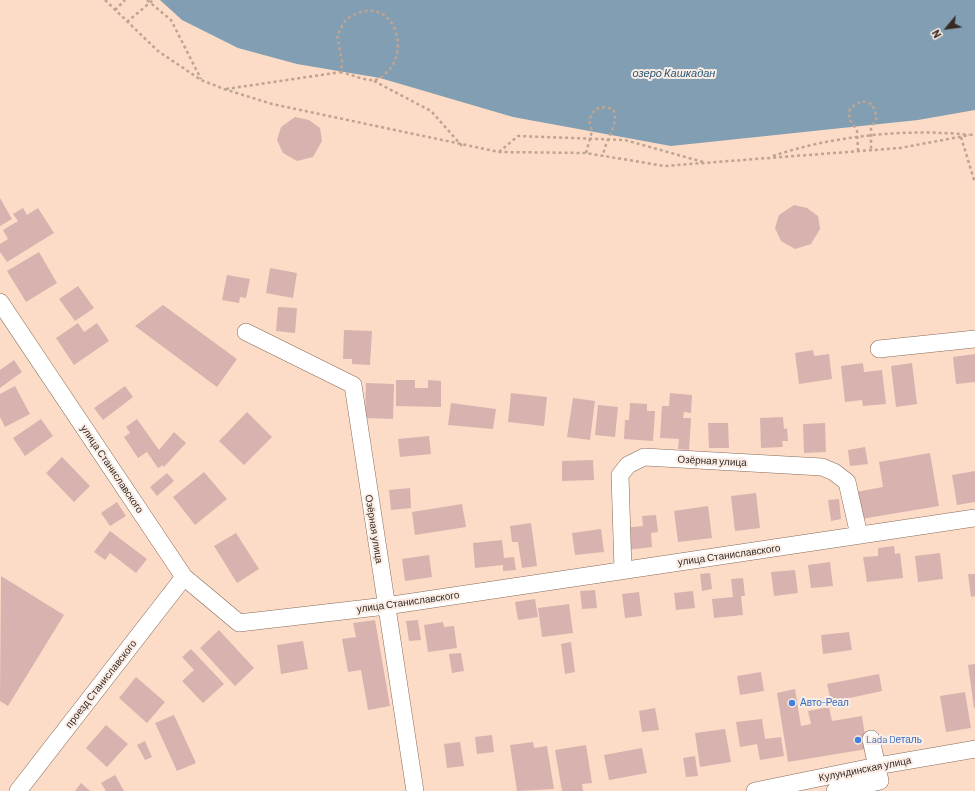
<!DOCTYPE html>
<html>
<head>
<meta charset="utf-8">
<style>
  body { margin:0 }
  #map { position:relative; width:975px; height:791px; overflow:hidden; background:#fcdcc7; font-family:Barlow,sans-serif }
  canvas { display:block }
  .north { position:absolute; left:927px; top:8px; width:40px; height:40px; -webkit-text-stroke:3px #faede5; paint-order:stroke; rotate:241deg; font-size:11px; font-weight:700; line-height:16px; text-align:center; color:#362a22 }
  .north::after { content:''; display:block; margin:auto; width:14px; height:18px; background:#362a22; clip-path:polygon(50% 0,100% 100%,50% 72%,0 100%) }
</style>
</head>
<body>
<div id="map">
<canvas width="975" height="791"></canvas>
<div class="north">N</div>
</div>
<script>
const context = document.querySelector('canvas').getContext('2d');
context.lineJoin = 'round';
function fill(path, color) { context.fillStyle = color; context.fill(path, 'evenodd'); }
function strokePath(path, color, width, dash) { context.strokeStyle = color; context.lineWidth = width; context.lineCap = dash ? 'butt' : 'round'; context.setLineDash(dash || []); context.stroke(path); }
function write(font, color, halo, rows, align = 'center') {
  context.font = font + ' Barlow,sans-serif'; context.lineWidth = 4; context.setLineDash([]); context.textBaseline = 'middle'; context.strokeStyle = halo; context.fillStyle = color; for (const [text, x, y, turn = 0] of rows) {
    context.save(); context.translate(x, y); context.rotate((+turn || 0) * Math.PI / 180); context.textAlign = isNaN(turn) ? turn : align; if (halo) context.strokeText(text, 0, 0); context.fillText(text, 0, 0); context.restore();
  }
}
fill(new Path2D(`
  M160,0H975V110L918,120L671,146L513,117L380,78L297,64L238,48L182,20Z`), '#819eb3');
fill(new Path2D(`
  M295,117L309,120L320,128L322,141L313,157L297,161L283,153L277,140L281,127Z
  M0,198L12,219L0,226Z
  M794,205L807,208L818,216L820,229L811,244L795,249L781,241L775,228L779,215Z
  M23,208L27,215L38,208L54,233L7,262L0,252V244L8,239L3,230L18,221L13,214Z
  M39,252L57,283L26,302L7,271Z
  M270,268L297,273L293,298L266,293Z
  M227,275L250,279L246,298L240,297L239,303L222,300Z
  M78,286L94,308L75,321L59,299Z
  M163,305L237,359L217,387L135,326Z
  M278,307L297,308L295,333L276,331Z
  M78,323L84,332L97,323L109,341L74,365L56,338Z
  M344,330L372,331L370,365L352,364V359H343Z
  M813,350L814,356L829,354L832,379L799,384L795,353Z
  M975,354V382L956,384L953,357Z
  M14,360L22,372L0,388V370Z
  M863,363L864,372L882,370L886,404L863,406L862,400L845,402L841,366Z
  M912,363L917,404L896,407L891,366Z
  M396,380H415V388H428V380L441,381V407L396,406Z
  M366,383L394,384L393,419L365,418Z
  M15,386L30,414L5,427L0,417V394Z
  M125,386L133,397L103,420L94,408Z
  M511,393L547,397L544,426L508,422Z
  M670,393L692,395L691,413L684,412L683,418H691L689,450L678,449L679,439L660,438L662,406H669Z
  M573,398L595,401L590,440L567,437Z
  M451,403L496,409L493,429L448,425Z
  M630,403L647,404V411H655L653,441L624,439L625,420H629Z
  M598,405L618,407L615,437L595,435Z
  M247,412L272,437L244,465L219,441Z
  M783,417L784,429L787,428L788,441H782L783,447L761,448L760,418Z
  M41,419L53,436L25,456L13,438Z
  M137,419L159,450L174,432L186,443L164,467L163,465L158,468L147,452L138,458L124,437L130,433L126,427Z
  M708,423H728L729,448H709Z
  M825,423L826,452L804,453L803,424Z
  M429,436L431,454L400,457L398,439Z
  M865,447L868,464L850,466L848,450Z
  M930,453L939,506L861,519L856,492L883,487L879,462Z
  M62,457L90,486L74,502L46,473Z
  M593,460L594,480L562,481V461Z
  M975,471V502L957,505L952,475Z
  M204,472L227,499L195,525L173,497Z
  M167,473L174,481L157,496L150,487Z
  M410,488L411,508L391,510L389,490Z
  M756,493L760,528L735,531L731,496Z
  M839,499L841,519L831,521L828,500Z
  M117,502L126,516L110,526L101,513Z
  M462,504L466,527L415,535L412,512Z
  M708,506L712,538L678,542L674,511Z
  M656,515L658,532L651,533L652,547L626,550L624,528L643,526L642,516Z
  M531,523L537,566L522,568L518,542H512L510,526Z
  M601,529L604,552L575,555L572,533Z
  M110,531L147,559L136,573L110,553L105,560L94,552Z
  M236,533L259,569L237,583L214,546Z
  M502,540L504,558L514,557L516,570L503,571V565L475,568L473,543Z
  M894,546L895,554L900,553L903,578L867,582L863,557L878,556V548Z
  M940,553L943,579L918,582L915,556Z
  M429,555L432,577L405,581L402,559Z
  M830,562L833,586L811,588L808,565Z
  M795,570L798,593L774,596L771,572Z
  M710,573L712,589L702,591L700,574Z
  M968,574H975V596L971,597Z
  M1,576L64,615L8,706L0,701Z
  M743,578L745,596H741L743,615L714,618L712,599L733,597L731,579Z
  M595,590L597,608L582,609L580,591Z
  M693,591L695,608L676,610L674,593Z
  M639,592L642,616L625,618L622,594Z
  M535,599L538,617L518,620L515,602Z
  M569,604L573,633L542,637L538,608Z
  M375,620L390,706L368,710L361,670L348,672L342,639L356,637L353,623Z
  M418,620L421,640L409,641L406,621Z
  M443,622L444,627L454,626L457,648L428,652L424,625Z
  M219,630L254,668L235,686L200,648Z
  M849,632L852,650L823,654L821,635Z
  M303,641L308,669L281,674L277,645Z
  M571,642L575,672L565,674L561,644Z
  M191,649L224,684L203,703L182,681L194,670L182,657Z
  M461,653L464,671L452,673L449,654Z
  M975,664V708H974L968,665Z
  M761,672L764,691L740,695L737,676Z
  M879,674L882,691L831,702L827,684Z
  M136,677L165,702L147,723L119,698Z
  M795,689L801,726L811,724L808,711L829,707L832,721L862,716L867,749L788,762L777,693Z
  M965,692L971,728L946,732L940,696Z
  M655,708L659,730L642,732L639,711Z
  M174,715L196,763L177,771L155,723Z
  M762,719L765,739L781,737L784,756L760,760L757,744L740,747L736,722Z
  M106,725L128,744L107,767L86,748Z
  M725,729L731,762L700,767L695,733Z
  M492,735L494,752L477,754L475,737Z
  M145,741L152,757L145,760L137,745Z
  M460,742L464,766L447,768L444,744Z
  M533,742L534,748L547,746L554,789L517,791L510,745Z
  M586,745L592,783L582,784L583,791H562L555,750Z
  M642,748L647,773L609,780L604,755Z
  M695,756L698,776L686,777L683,758Z
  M115,775L124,791H106L101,783Z
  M81,783L90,791H75Z`), '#d8b2ae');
const minor = new Path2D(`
  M0,302L184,577L239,623L386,606L975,518
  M246,332L353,385L415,791
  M879,349L975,339
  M623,570L620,475L628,465L644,457L822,467L834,472L847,482L859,535
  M18,791L184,577
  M755,791L877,766L975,749
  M835,791L880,781L871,739`);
strokePath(minor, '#866a57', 18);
strokePath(new Path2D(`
  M105,0L158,51L201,80L224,89L272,104L499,152L586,153L664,166L900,148L975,134
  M147,0L171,20L201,79
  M115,10L125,0
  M127,22L153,0
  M374,81L431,111L462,146
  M226,89L341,72L342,61L337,35C340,31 342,25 345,21C348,17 356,14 361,12C396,2 409,52 387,72C383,76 379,80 374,80C364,81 351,74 341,72
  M961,137L975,183
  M858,151L857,131L849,118L850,108L862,101L872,104L877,117L871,128V150
  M499,152L518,136L625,140L703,162
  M586,153L592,131L589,120L595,109L604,107L613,109C620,125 605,139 603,156
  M773,156C831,136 908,128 969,135`), '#bea493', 2.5, [3, 3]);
strokePath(minor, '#fff', 17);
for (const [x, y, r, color] of [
  [792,703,4,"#3f7fe0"],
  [858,740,4,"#3f7fe0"]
]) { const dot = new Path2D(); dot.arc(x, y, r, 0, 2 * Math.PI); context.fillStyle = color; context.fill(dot); strokePath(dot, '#faede5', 1.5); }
write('10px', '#362a22', '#faede5', [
  ["Озёрная улица",712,461,3],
  ["улица Станиславского",112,469,56],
  ["Озёрная улица",374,529,81],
  ["улица Станиславского",729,555,-8],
  ["улица Станиславского",408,602,-8],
  ["проезд Станиславского",101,684,-52],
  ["Кулундинская улица",865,769,-11]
]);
write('10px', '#366cbe', '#faede5', [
  ["Авто-Реал",800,703],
  ["Lada Dеталь",866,740]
], 'left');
write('italic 11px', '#285979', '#faede5', [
  ["озеро Кашкадан",674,73]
]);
</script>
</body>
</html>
